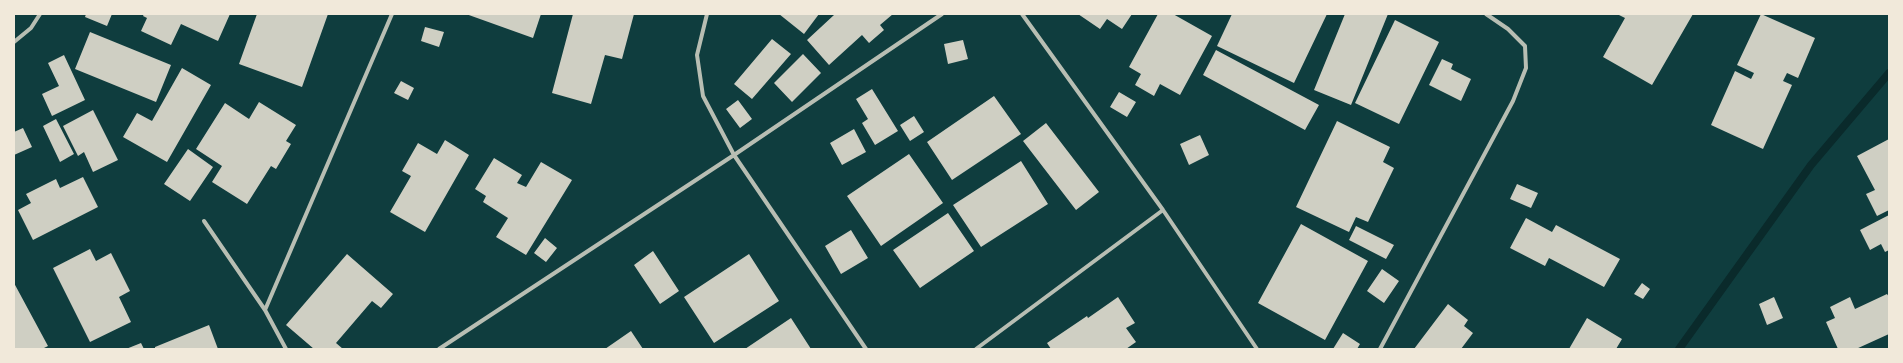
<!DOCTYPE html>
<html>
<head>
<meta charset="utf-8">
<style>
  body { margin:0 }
  #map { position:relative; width:1903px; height:363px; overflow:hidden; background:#0f3d3e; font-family:Ubuntu,sans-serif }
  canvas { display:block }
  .frame { position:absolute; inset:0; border:15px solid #f1e9da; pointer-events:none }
</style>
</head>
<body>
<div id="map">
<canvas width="1903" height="363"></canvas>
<div class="frame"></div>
</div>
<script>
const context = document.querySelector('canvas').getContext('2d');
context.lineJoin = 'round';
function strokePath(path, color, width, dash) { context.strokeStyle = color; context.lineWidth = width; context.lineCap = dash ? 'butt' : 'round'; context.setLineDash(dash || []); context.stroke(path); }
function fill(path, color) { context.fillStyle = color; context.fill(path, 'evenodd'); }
strokePath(new Path2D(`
  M1679,349L1811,165L1889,73`), '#0a2a2b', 8);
fill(new Path2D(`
  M86,14H112L107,26L85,17Z
  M144,14H230L218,41L181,24L171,45L141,31L147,18L143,16Z
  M257,14H328L302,87L239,64Z
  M466,14H541L533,38Z
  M573,14H634L622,59L605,55L591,104L552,93Z
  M779,14H819L804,34Z
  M833,14H893L880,25L884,30L869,43L862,35L829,65L807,40L834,15Z
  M1078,14H1132L1122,29L1107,19L1100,29Z
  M1158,14H1173L1212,36L1180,95L1160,84L1154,96L1135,85L1141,74L1129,67Z
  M1232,14H1327L1294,83L1217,46Z
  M1345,14H1388L1351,105L1314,90Z
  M1617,14H1693L1652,85L1603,57L1625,18Z
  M1761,14L1815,38L1798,78L1787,73L1783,81L1792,85L1763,149L1711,125L1735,71L1751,79L1754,73L1737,65Z
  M1395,20L1439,42L1399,124L1355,103Z
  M425,27L444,32L439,47L421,41Z
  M90,32L171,65L156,102L75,69Z
  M772,39L791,54L752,99L734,84Z
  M963,40L968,59L948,64L944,44Z
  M1216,50L1319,105L1305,130L1203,75Z
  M803,54L821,73L792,102L774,83Z
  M64,55L85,100L52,116L42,94L59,86L48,63Z
  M1442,59L1453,64L1451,69L1471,79L1461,101L1429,85Z
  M182,68L211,85L167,162L123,137L137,113L152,121Z
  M401,81L414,88L408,100L394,93Z
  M872,89L898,131L875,145L862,123L868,119L856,99Z
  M1119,92L1136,102L1127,117L1110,107Z
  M994,96L1021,134L952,180L927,142Z
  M738,100L752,119L740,128L726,109Z
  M259,102L296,125L286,141L291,144L276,169L271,166L247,204L212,182L222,166L196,149L225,103L249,119Z
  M93,110L118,160L93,172L84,152L78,156L63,126Z
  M914,116L924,132L910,141L900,125Z
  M56,119L74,154L60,162L43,126Z
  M1337,121L1390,147L1383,162L1394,168L1368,222L1356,217L1349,232L1296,207Z
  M1046,123L1099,192L1076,210L1023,141Z
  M23,128L32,147L14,155V132Z
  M854,129L866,152L842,165L830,143Z
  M1200,135L1209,155L1189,165L1180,144Z
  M1889,139V210L1877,216L1866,194L1875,190L1857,156Z
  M445,140L469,155L425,232L390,212L411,176L402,171L418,143L437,154Z
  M188,149L213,167L190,201L164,184Z
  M909,154L943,203L881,246L847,196Z
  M494,158L522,175L517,183L526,187L541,162L572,180L526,255L496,237L508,218L483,202L486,196L475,189Z
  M1021,161L1048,204L981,247L953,205Z
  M83,177L98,207L33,240L18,210L31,203L26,194L56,179L60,188Z
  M1517,184L1538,193L1531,208L1510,199Z
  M948,213L974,251L920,288L893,250Z
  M1889,215V250L1885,252L1881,244L1870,250L1860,230Z
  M1526,218L1552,232L1556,225L1620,259L1604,287L1549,258L1545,266L1510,248Z
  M1301,224L1368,261L1325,340L1258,303Z
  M1356,226L1394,245L1386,259L1349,240Z
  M851,230L868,258L841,274L825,246Z
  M545,238L557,248L546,262L534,253Z
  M90,249L96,261L111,253L130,291L119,297L131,322L90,342L53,268Z
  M653,251L679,291L660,304L634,265Z
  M347,254L393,294L381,308L372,301L336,343L343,349H314L286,325Z
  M749,254L779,301L714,343L684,297Z
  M1382,269L1399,281L1384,303L1367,291Z
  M14,283L48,346L42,349H14Z
  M1642,283L1650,289L1643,299L1634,294Z
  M1887,294L1889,297V334L1856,349H1838L1826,322L1835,318L1830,307L1850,297L1855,309Z
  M1118,297L1135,323L1126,328L1136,342L1126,349H1051L1047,343L1087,316L1088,318Z
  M1774,297L1783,318L1767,325L1759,304Z
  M1448,304L1468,320L1464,326L1473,333L1461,349H1414Z
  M791,318L811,349H745Z
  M1587,318L1622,339L1616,349H1569Z
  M209,325L218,349H155V347Z
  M631,331L643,349H605Z
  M1343,333L1360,344L1357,349H1333Z
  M141,343L144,349H126Z`), '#cfcfc3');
strokePath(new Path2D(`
  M707,14L697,55L703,96L734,155L866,349
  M1022,14L1163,210L1257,349
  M14,42L31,28L40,14
  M204,221L265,310L286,349
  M265,310L392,14
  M439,349L734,155L942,14
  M976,349L1163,210
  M1380,349L1513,101L1526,68L1525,46L1508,29L1486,14`), '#b8beb3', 4);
</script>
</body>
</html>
